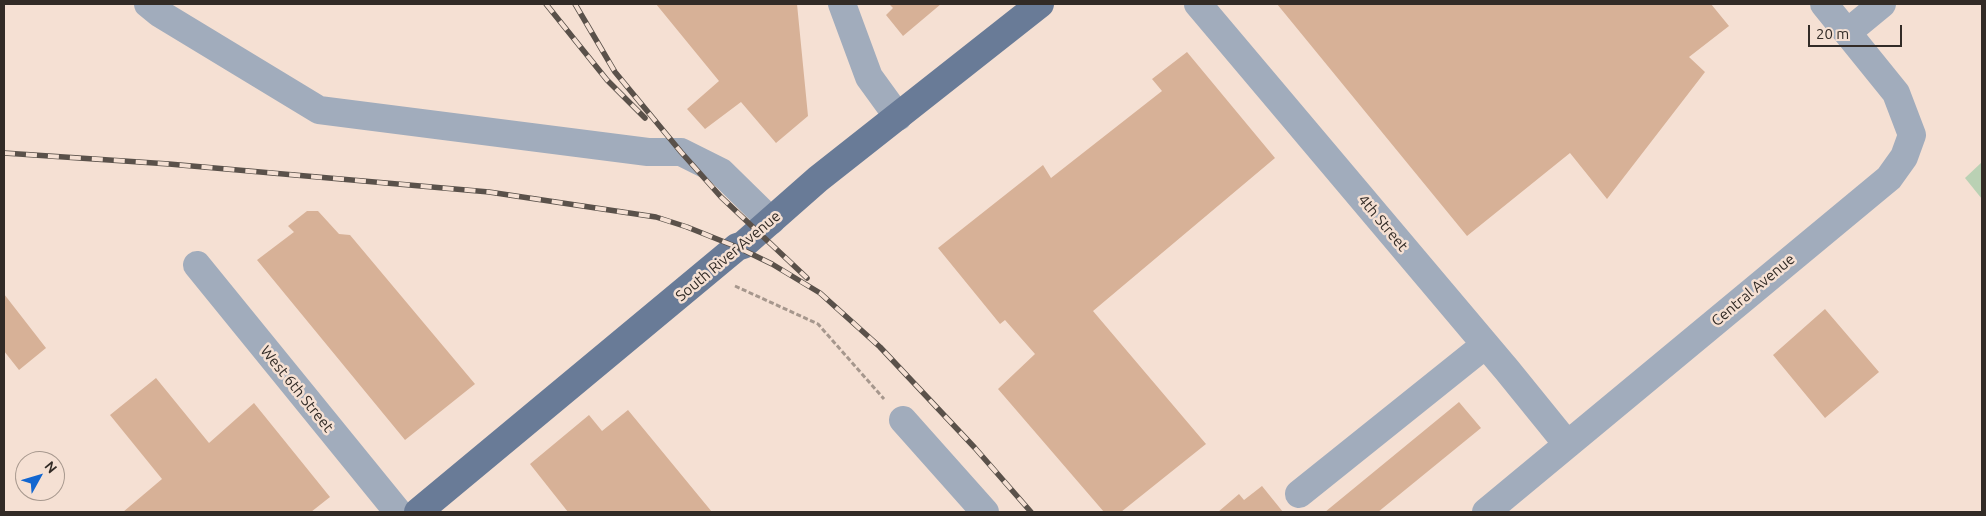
<!DOCTYPE html>
<html>
<head>
<meta charset="utf-8">
<style>
  body { margin:0 }
  #map { position:relative; width:1986px; height:516px; overflow:hidden; background:#f5e0d3; font-family:Ubuntu,sans-serif }
  canvas { display:block }
  .frame { position:absolute; inset:0; border:5px solid #322b26; pointer-events:none }
  .north { position:absolute; left:15px; top:451px; width:50px; height:50px; box-sizing:border-box; background:#f5e0d3; border:1px solid #a7988e; border-radius:50%; rotate:51deg; font-size:14px; font-weight:700; line-height:20px; text-align:center; color:#322b26 }
  .north::after { content:''; display:block; margin:auto; width:18px; height:22px; background:#1266d0; clip-path:polygon(50% 0,100% 100%,50% 72%,0 100%) }
  .scale { position:absolute; left:1808px; top:25px; width:94px; height:22px; box-sizing:border-box; border:2px solid #322b26; border-top:0; padding-left:6px; font-size:15px; line-height:18px; white-space:nowrap; color:#322b26; -webkit-text-stroke:4px #f5e0d3; paint-order:stroke }
</style>
</head>
<body>
<div id="map">
<canvas width="1986" height="516"></canvas>
<div class="frame"></div>
<div class="north">N</div>
<div class="scale">20 m</div>
</div>
<script>
const context = document.querySelector('canvas').getContext('2d');
context.lineJoin = 'round';
function fill(path, color) { context.fillStyle = color; context.fill(path, 'evenodd'); }
function strokePath(path, color, width, dash) { context.strokeStyle = color; context.lineWidth = width; context.lineCap = dash ? 'butt' : 'round'; context.setLineDash(dash || []); context.stroke(path); }
function write(font, color, halo, rows, align = 'center') {
  context.font = font + ' Ubuntu,sans-serif'; context.lineWidth = 5; context.setLineDash([]); context.textBaseline = 'middle'; context.strokeStyle = halo; context.fillStyle = color; for (const [text, x, y, turn = 0] of rows) {
    context.save(); context.translate(x, y); context.rotate((+turn || 0) * Math.PI / 180); context.textAlign = isNaN(turn) ? turn : align; if (halo) context.strokeText(text, 0, 0); context.fillText(text, 0, 0); context.restore();
  }
}
fill(new Path2D(`
  M1982,162V199L1965,178Z`), '#bad1b4');
fill(new Path2D(`
  M656,4H797L808,116L776,143L741,102L705,129L687,109L719,81Z
  M889,4H941L903,36L886,15L893,8Z
  M1277,4H1711L1729,26L1689,57L1705,72L1607,199L1570,153L1467,236Z
  M1187,52L1275,158L1093,311L1206,444L1121,512H1104L998,389L1035,354L1005,320L1000,324L938,248L1043,165L1051,178L1162,91L1152,79Z
  M307,211H318L339,234L350,235L475,384L405,440L257,260L294,232L288,226Z
  M4,294L46,348L19,370L4,351Z
  M1825,309L1879,372L1825,418L1773,355Z
  M156,378L209,443L254,403L330,497L311,512H123L162,479L110,415Z
  M1459,402L1481,428L1378,512H1325Z
  M628,410L712,512H568L530,464L589,415L602,431Z
  M1262,486L1283,512H1218L1239,494L1244,500Z`), '#d7b197');
strokePath(new Path2D(`
  M735,286L818,324L884,399`), '#a6978d', 3, [5, 2.5]);
strokePath(new Path2D(`
  M148,4L159,13L319,110L648,152H681L721,172L771,221
  M842,4L869,77L898,117
  M1198,4L1507,370L1567,444
  M1848,32L1882,4
  M197,265L398,512
  M903,420L985,512
  M1299,494L1485,345
  M1486,512L1889,178L1904,157L1912,135L1896,93L1824,4`), '#a1acbc', 28);
strokePath(new Path2D(`
  M418,512L737,247L743,245L818,179L1040,4`), '#697b97', 28);
const rail = new Path2D(`
  M546,4L607,80L645,118
  M575,4L615,72L681,152L721,197L807,278
  M4,153L169,164L489,192L656,217L687,227L737,247L772,264L820,293L880,347L975,448L1031,512`);
strokePath(rail, '#5a514a', 5.5);
strokePath(rail, '#f5e0d3', 4, [11]);
write('15px', '#322b26', '#f5e0d3', [
  ["4th Street",1383,223,50],
  ["South River Avenue",728,256,-40],
  ["Central Avenue",1753,290,-40],
  ["West 6th Street",297,389,51]
]);
</script>
</body>
</html>
